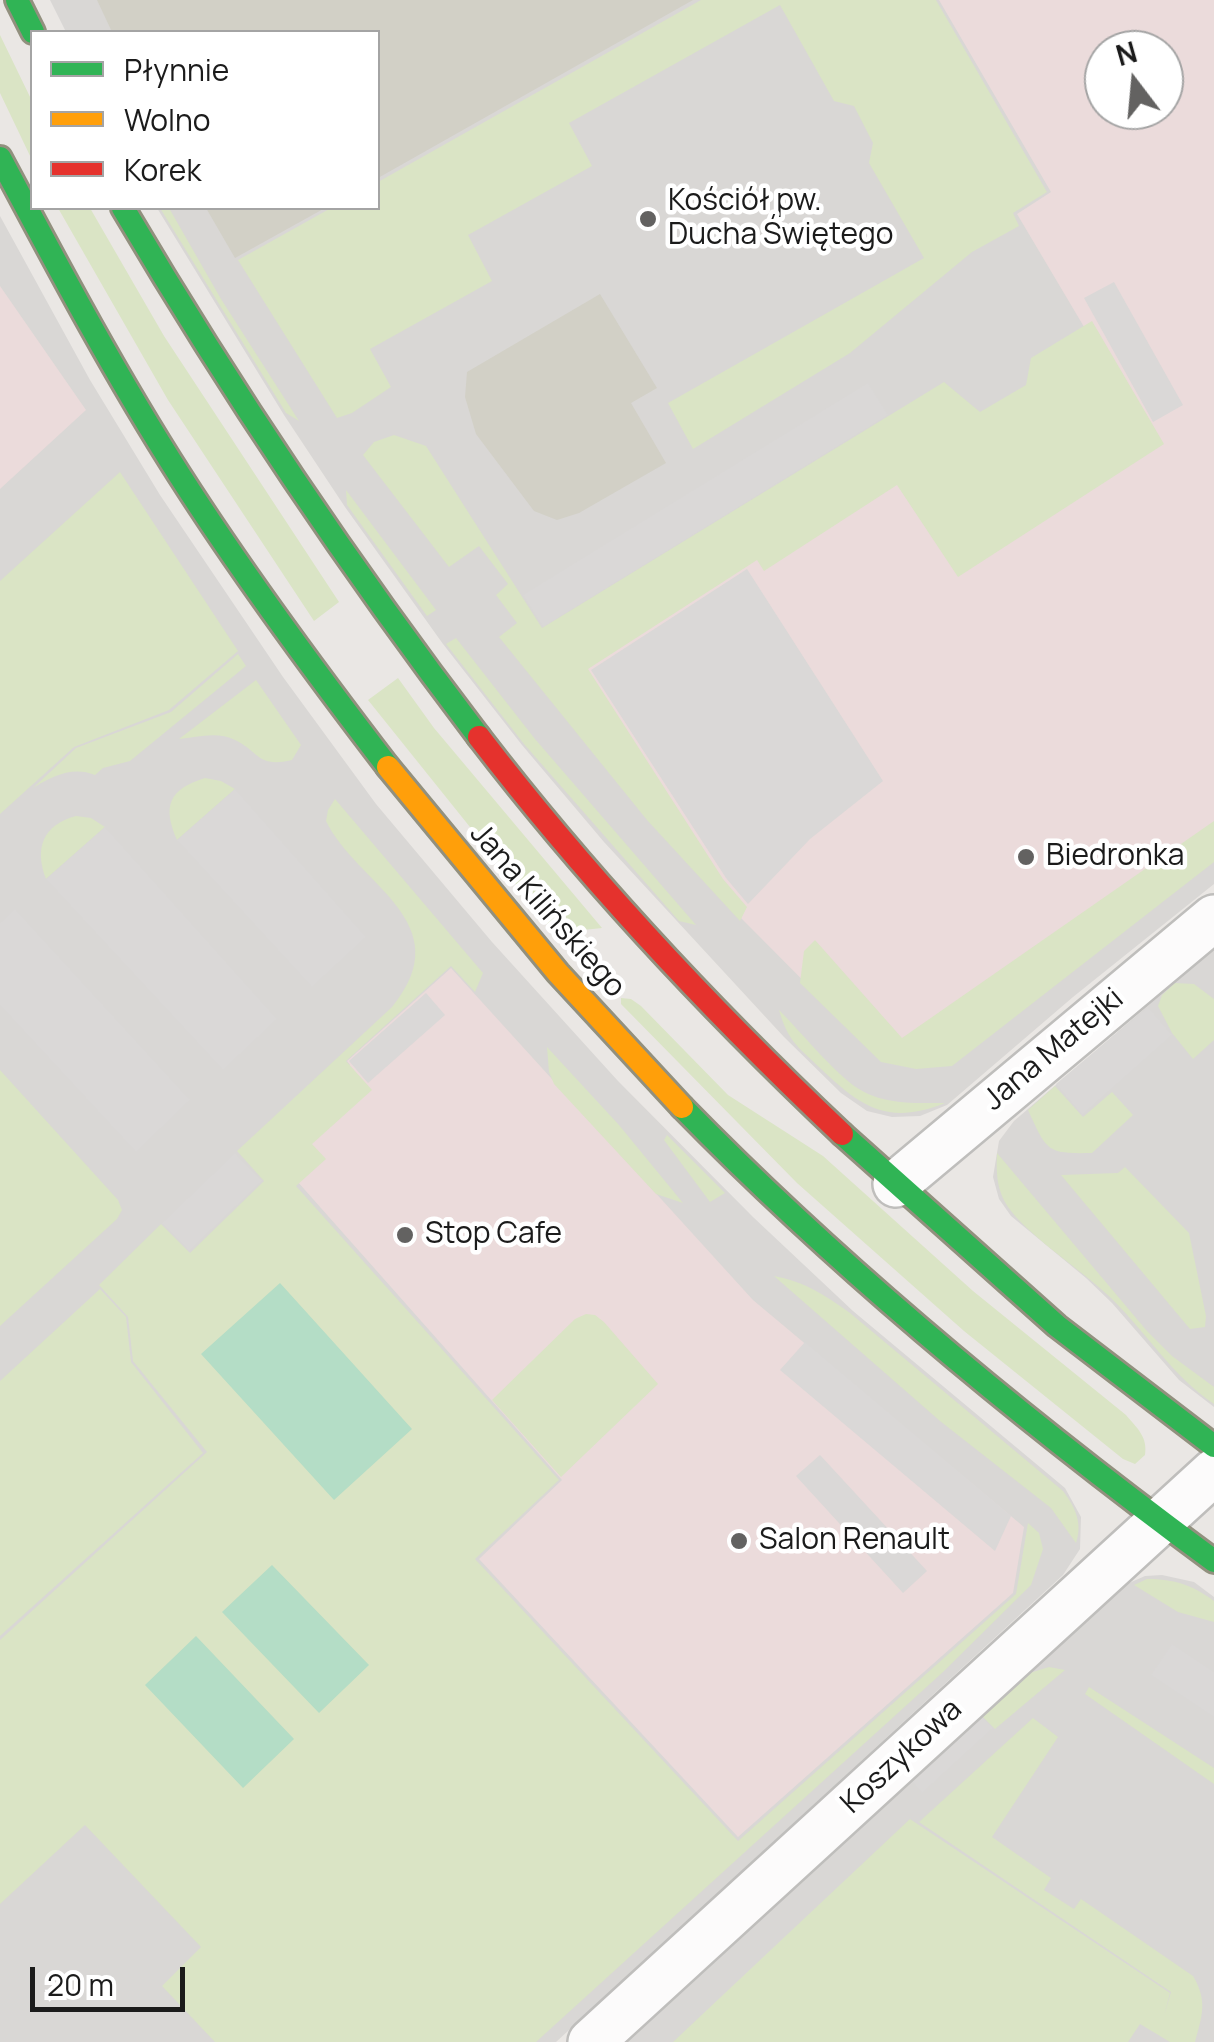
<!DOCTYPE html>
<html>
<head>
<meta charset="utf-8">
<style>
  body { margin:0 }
  #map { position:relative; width:1214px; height:2042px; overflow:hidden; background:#eae7e4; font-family:Manrope,sans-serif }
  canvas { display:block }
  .legend { position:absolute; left:30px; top:30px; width:350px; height:180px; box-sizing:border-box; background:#fff; border:2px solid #a4a4a4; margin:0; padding:12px 18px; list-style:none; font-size:30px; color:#1b1b1b }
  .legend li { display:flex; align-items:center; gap:20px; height:50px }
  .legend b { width:50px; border:2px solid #a4a4a4 }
  .north { position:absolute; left:1084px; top:30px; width:100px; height:100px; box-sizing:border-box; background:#fff; border:2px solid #a4a4a4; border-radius:50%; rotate:344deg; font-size:28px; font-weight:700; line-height:40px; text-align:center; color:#1b1b1b }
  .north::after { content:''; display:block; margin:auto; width:35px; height:45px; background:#636261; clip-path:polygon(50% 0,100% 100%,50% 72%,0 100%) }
  .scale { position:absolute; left:30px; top:1967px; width:155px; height:45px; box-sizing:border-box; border:5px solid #1b1b1b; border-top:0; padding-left:12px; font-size:30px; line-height:35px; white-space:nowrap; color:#1b1b1b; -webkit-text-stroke:8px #fff; paint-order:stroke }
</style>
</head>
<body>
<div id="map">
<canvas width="1214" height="2042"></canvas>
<ul class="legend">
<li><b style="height:12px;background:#30b455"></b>Płynnie</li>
<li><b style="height:12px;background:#ff9f0a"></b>Wolno</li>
<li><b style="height:12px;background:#e5322d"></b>Korek</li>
</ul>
<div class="north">N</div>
<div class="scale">20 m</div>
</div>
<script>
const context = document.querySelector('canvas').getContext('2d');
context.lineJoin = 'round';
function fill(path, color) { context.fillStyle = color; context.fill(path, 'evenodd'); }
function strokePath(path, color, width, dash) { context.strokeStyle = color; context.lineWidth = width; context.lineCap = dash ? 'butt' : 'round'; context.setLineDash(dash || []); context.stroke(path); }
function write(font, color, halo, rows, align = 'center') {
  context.font = font + ' Manrope,sans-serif'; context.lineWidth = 9; context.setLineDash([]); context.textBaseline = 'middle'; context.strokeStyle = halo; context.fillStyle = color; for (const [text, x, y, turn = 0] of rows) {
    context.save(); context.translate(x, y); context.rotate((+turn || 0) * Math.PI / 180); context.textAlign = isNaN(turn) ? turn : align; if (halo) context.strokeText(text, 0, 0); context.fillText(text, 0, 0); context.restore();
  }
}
fill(new Path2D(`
  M50,0H1214V884L1073,997L947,1105L920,1116L892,1117L867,1111L841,1093L784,1037L604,842L522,745L443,644L345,507L284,415L157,208H378V32H66ZM1104,50H1164V110H1104Z
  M0,216L90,380L160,495L283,677L376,804L492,942L618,1081L753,1217L853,1311L1065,1488L1081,1517L1080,1549L1063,1575L556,2042H0Z
  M1214,949V1407L1179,1380L1112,1303L1086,1278L1011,1216L999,1199L993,1177L999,1141L1014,1121Z
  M1162,1575L1194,1582L1214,1597V2042H623L1120,1587L1145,1576Z`), '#d9d7d5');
fill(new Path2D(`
  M939,0H1214V830L881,1059L740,917L530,673L896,446L1134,411L1017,214L1051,192ZM1104,50H1164V110H1104Z
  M0,286L86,410L0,489Z
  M451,968L753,1300L1024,1527L1013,1593L738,1837L479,1559L562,1480L266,1146L350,1065L347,1061Z`), '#ebdbdb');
fill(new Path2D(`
  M97,0H693L378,178V32H112Z
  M206,208H325L235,258Z
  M600,294L657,388L631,403L666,463L579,513L557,520L534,511L476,434L465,397L467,372Z`), '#d2d0c6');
fill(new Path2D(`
  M701,0H936L1047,192L1013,213L1019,226L972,252L850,353L693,449L668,403L924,258L869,163L873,143L854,106L834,101L780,5L569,123L592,166L468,235L492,281L370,349L391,387L352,413L337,418L238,260L331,208H378V182Z
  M0,35L32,101V160L0,93Z
  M58,208H90L164,336L339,602L314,621L168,400Z
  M160,208H169L221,299L299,421L286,413Z
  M1092,321L1164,444L958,577L897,485L764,571L757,560L588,669L723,879L747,907L740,921L647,820L499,637L517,623L496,595L508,584L479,546L449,567L363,455L374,442L394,435L426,446L542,628L944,382L980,412L1026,385L1031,358Z
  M120,472L238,651L169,710L74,747L0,814V581Z
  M346,490L436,610L427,616L347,505Z
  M456,638L535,739L696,925L679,921L524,744L446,644Z
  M238,654L246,666L130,761L103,768L95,775C73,766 52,776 33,788L76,748L171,712Z
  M398,678L434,728L602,928L555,933L368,700Z
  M256,680L301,745L292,760C257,768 260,752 235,740C218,731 197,737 179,739Z
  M205,778L221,781L235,789L177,840C162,806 169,789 205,778Z
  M335,799L483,973L475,992L451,966L346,1061L372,1090L312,1144L326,1159L296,1186L559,1480L475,1559L738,1841L1016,1594L1028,1523L1039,1533L1043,1549L1031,1585L943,1672L536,2042H215L162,1986L201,1947L85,1825L0,1904V1640L207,1452L133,1361L128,1317L99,1285L161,1224L190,1253L264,1181L237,1151L392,1007C462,922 356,884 326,821L328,810Z
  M76,816L91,818L105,827L46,879C34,848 43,825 76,816Z
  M1214,821V862L952,1066L916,1069L881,1062L800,983L804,951L815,940L902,1038Z
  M1175,983L1194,984L1214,999V1040L1193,1059L1172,1033L1158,1006L1162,995Z
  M621,998L631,999L641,1006L728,1095L823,1156L973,1291L1126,1415C1137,1428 1148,1437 1145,1455L1135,1464L1123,1459L964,1331L797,1183L621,1004Z
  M779,1010C799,1030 837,1076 859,1089C884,1105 917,1103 945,1103C887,1126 861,1107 819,1067C797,1046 788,1041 779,1010Z
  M547,1047L619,1125L683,1203L656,1194L554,1084L549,1072Z
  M0,1070L118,1200L122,1210L117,1219L0,1326Z
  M1055,1086L1083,1117L1112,1092L1133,1115L1092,1153C1046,1154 1047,1151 1028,1110Z
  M667,1135L725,1193L710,1202L664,1140Z
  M997,1153L1147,1331L1172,1356L1214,1387V1404C1172,1376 1147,1333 1111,1298C1083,1271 1034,1240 1011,1211C997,1193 996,1175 997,1153Z
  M1125,1167L1189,1233L1206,1316L1205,1327L1190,1329L1061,1175L1118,1173Z
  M774,1276C805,1282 825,1295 850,1313L1063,1491C1075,1507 1083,1523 1076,1543L1051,1508L940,1421Z
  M100,1289L126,1317L131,1362L203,1453L0,1636V1381Z
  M586,1314L595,1315L604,1322L658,1384L561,1477L492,1400L575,1319Z
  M1147,1579C1175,1579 1192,1585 1214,1601V1622L1178,1612L1134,1585Z
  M1049,1667L1065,1670L995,1729L981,1715L1023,1675Z
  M1089,1687L1214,1768V1784L1085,1694Z
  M1033,1718L1058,1737L992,1837L1051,1878L1044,1890L1074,1909L1081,1899L1193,1976C1208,2001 1202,2016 1195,2042H1170L1140,2024L1128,2042H673L910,1819L1170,1993L1164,2016L1171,1992L919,1822Z`), '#dae4c5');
fill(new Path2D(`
  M280,1283L412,1429L334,1500L201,1354Z
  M272,1565L369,1665L319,1713L222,1612Z
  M196,1636L294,1739L243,1788L145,1685Z`), '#b4ddc6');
fill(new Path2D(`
  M1114,282L1183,405L1153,422L1084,298Z
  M868,383L888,415L543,627L523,595Z
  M747,569L883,781L810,839L748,904L726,878L591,670Z
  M235,789L366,937L312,987L177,840Z
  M105,827L277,1019L223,1070L46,879Z
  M15,909L190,1100L136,1152L0,1005V923Z
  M426,993L445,1015L368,1083L349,1061Z
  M1148,1007L1172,1035L1082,1115L1056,1084Z
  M235,1153L262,1181L189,1251L162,1223Z
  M805,1342L1011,1516L995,1551L780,1370Z
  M820,1455L927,1571L903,1593L796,1476Z
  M1172,1644L1214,1672V1717L1151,1675Z
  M980,1715L993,1728L922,1793L910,1779Z`), '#dad8d7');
const street = new Path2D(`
  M896,1184L1214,918
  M591,2042L1214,1472`);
const fast = new Path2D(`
  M17,0L33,32
  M0,158C57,265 114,373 180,476C244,576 315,672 388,767
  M123,208C231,391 350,568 479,737
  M682,1107C845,1274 1027,1423 1214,1561
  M842,1134L1057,1326L1214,1446`);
const slow = new Path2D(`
  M388,767L558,973L682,1107`);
const jam = new Path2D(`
  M479,737C588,879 712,1011 842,1134`);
strokePath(street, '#bfbebc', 50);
strokePath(fast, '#92907e', 28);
strokePath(slow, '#92907e', 28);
strokePath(jam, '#92907e', 28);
strokePath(street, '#fcfbfb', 45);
strokePath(fast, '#30b455', 22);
strokePath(slow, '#ff9f0a', 22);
strokePath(jam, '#e5322d', 22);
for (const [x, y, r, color] of [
  [648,219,10,"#636261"],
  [1026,857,10,"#636261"],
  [405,1235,10,"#636261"],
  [739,1541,10,"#636261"]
]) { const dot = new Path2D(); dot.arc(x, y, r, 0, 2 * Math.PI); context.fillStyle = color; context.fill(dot); strokePath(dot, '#fff', 4); }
write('30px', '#1b1b1b', '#fff', [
  ["Kościół pw.",668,202],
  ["Ducha Świętego",668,236],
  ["Biedronka",1046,857],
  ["Stop Cafe",425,1235],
  ["Salon Renault",759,1541]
], 'left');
write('30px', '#1b1b1b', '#fff', [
  ["Jana Kilińskiego",547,911,49],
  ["Jana Matejki",1054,1050,-40],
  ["Koszykowa",902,1757,-43]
]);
</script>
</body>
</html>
